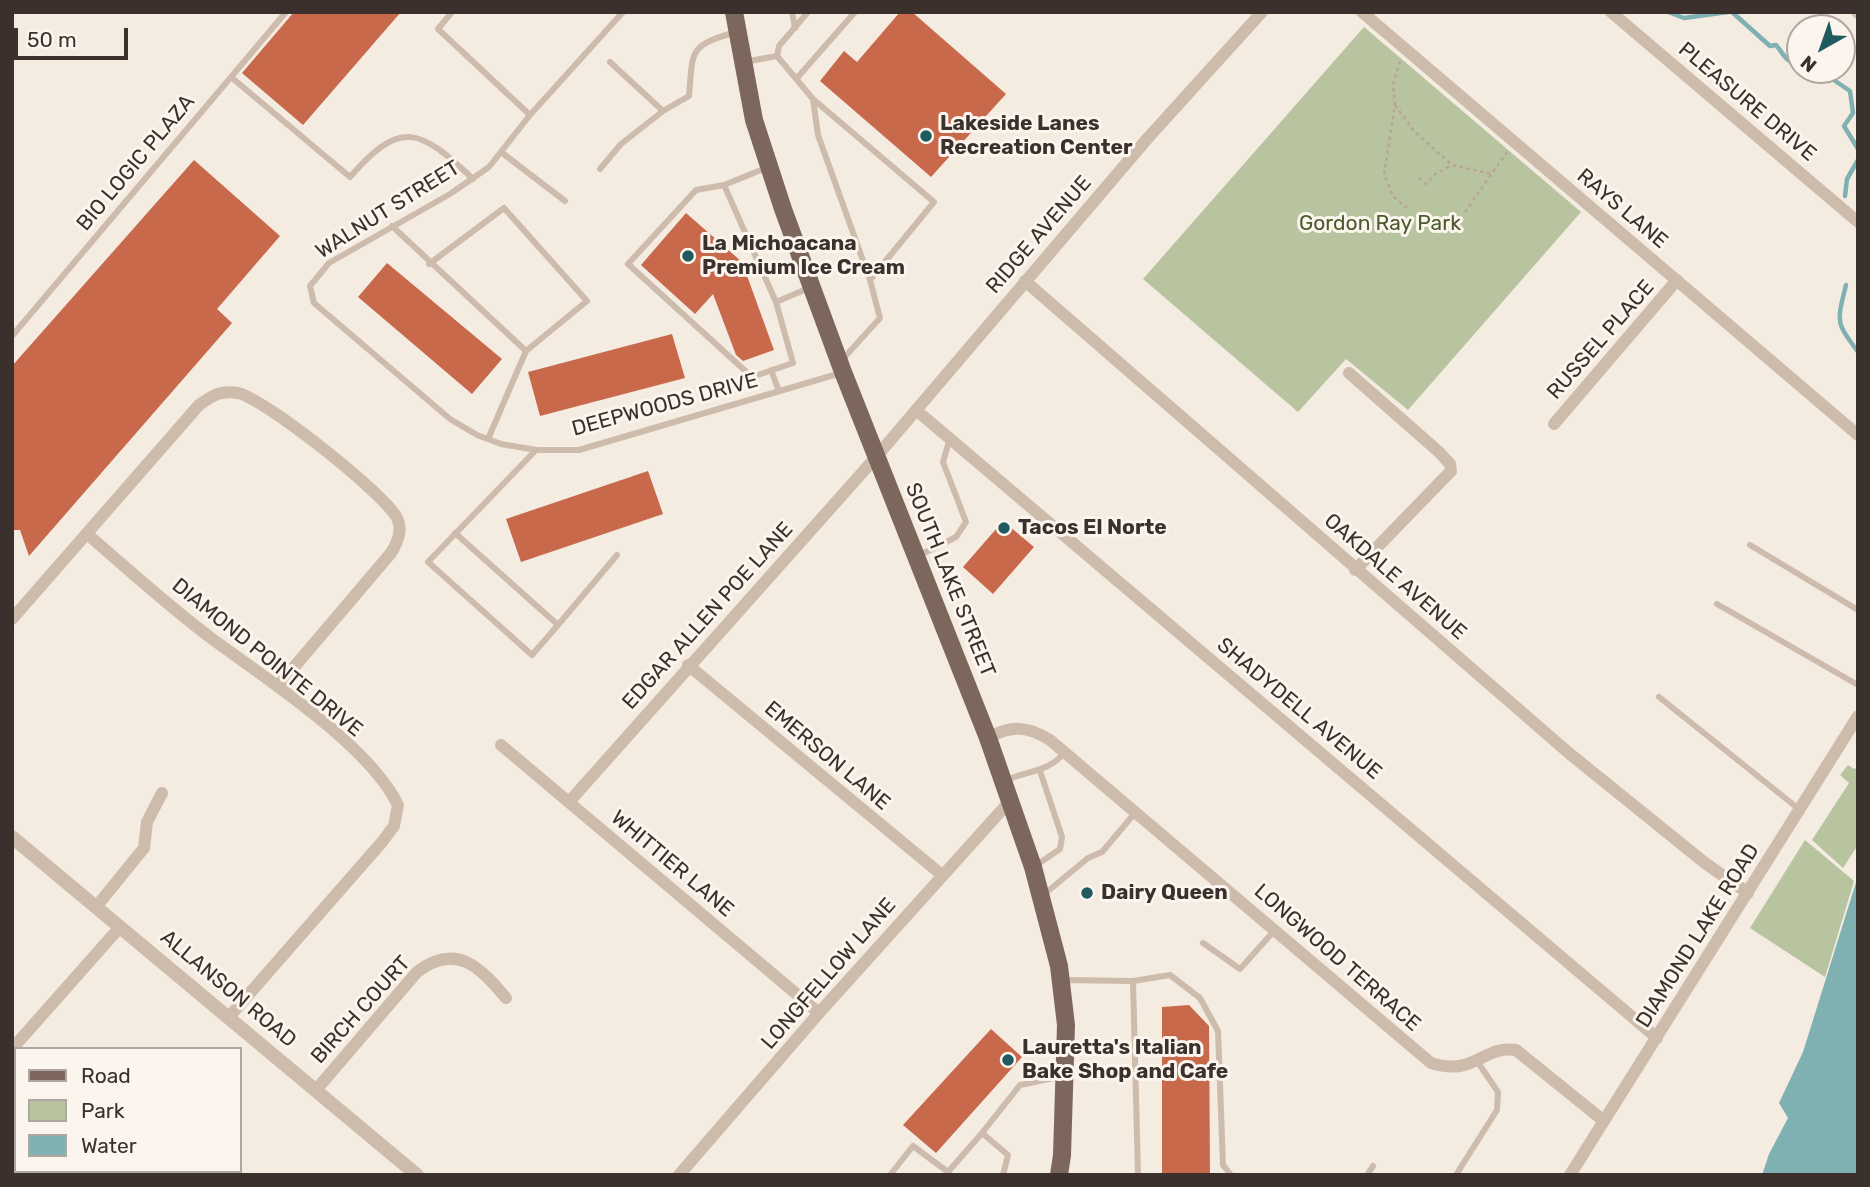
<!DOCTYPE html>
<html>
<head>
<meta charset="utf-8">
<style>
  body { margin:0 }
  #map { position:relative; width:1870px; height:1187px; overflow:hidden; background:#f4ebe1; font-family:Rubik,sans-serif }
  canvas { display:block }
  .frame { position:absolute; inset:0; border:14px solid #3b302b; pointer-events:none }
  .legend { position:absolute; left:14px; top:1047px; width:228px; height:126px; box-sizing:border-box; background:#fbf5ee; border:2px solid #aea6a0; margin:0; padding:9px 12px; list-style:none; font-size:21px; color:#3b302b }
  .legend li { display:flex; align-items:center; gap:14px; height:35px }
  .legend b { width:35px; border:2px solid #aea6a0 }
  .north { position:absolute; left:1786px; top:14px; width:70px; height:70px; box-sizing:border-box; background:#fbf5ee; border:2px solid #aea6a0; border-radius:50%; rotate:220deg; font-size:19px; font-weight:700; line-height:28px; text-align:center; color:#3b302b }
  .north::after { content:''; display:block; margin:auto; width:24px; height:32px; background:#1f5a5e; clip-path:polygon(50% 0,100% 100%,50% 72%,0 100%) }
  .scale { position:absolute; left:14px; top:28px; width:114px; height:32px; box-sizing:border-box; border:4px solid #3b302b; border-top:0; padding-left:9px; font-size:21px; line-height:24px; white-space:nowrap; color:#3b302b; -webkit-text-stroke:5px #fbf5ee; paint-order:stroke }
</style>
</head>
<body>
<div id="map">
<canvas width="1870" height="1187"></canvas>
<div class="frame"></div>
<ul class="legend">
<li><b style="height:9px;background:#7d675c"></b>Road</li>
<li><b style="height:19px;background:#b8c4a0"></b>Park</li>
<li><b style="height:19px;background:#7fb0b2"></b>Water</li>
</ul>
<div class="north">N</div>
<div class="scale">50 m</div>
</div>
<script>
const context = document.querySelector('canvas').getContext('2d');
context.lineJoin = 'round';
function fill(path, color) { context.fillStyle = color; context.fill(path, 'evenodd'); }
function strokePath(path, color, width, dash) { context.strokeStyle = color; context.lineWidth = width; context.lineCap = dash ? 'butt' : 'round'; context.setLineDash(dash || []); context.stroke(path); }
function write(font, color, halo, rows, align = 'center') {
  context.font = font + ' Rubik,sans-serif'; context.lineWidth = 6; context.setLineDash([]); context.textBaseline = 'middle'; context.strokeStyle = halo; context.fillStyle = color; for (const [text, x, y, turn = 0] of rows) {
    context.save(); context.translate(x, y); context.rotate((+turn || 0) * Math.PI / 180); context.textAlign = isNaN(turn) ? turn : align; if (halo) context.strokeText(text, 0, 0); context.fillText(text, 0, 0); context.restore();
  }
}
fill(new Path2D(`
  M1364,27L1581,212L1408,410L1346,359L1298,412L1143,279Z
  M1848,765L1854,769L1858,767V845L1843,868L1812,840L1849,783L1840,775Z
  M1805,840L1854,881L1825,977L1750,928Z`), '#b8c4a0');
fill(new Path2D(`
  M1858,876V1175H1762L1769,1154L1788,1118L1779,1103L1803,1052Z`), '#7fb0b2');
strokePath(new Path2D(`
  M1668,12L1684,18L1728,12
  M1732,12L1770,46L1776,45C1784,54 1786,64 1800,63
  M1819,70L1850,91L1853,113L1844,126L1858,149
  M1845,196L1847,179L1858,160
  M1846,285C1837,322 1835,321 1858,352`), '#7fb0b2', 4.5);
fill(new Path2D(`
  M294,12H401L303,125L242,73Z
  M900,12H912L1006,94L931,177L820,81L844,51L857,62Z
  M194,160L280,236L217,309L232,323L29,556L20,530H12V366Z
  M686,213L742,262L774,350L743,361L736,355L713,294L695,314L641,265Z
  M387,263L502,359L472,394L358,297Z
  M672,334L685,378L540,416L528,372Z
  M648,471L663,514L521,562L506,519Z
  M1003,521L1034,547L993,594L963,567Z
  M1189,1005L1209,1026L1210,1175H1162V1007Z
  M991,1029L1022,1057L936,1153L903,1125Z`), '#c8694b');
strokePath(new Path2D(`
  M1400,61L1393,85L1395,104L1384,175L1393,196L1409,210
  M1395,105L1414,131L1452,165L1491,174
  M1419,178L1426,184L1434,175L1452,165
  M1465,212L1507,152`), '#b9a596', 2.5, [3.5, 3.5]);
strokePath(new Path2D(`
  M452,12L438,29L530,115
  M623,12L530,115L489,167L450,194L329,263L310,286L314,303L450,419L477,435L501,444L536,450H579L841,373
  M792,12L795,28
  M777,56L779,46L808,12
  M610,62L663,111L689,96C693,50 688,46 736,32
  M744,62L777,56L813,99L934,202L870,280L818,135L813,99
  M231,77L350,177C401,118 420,129 473,179
  M797,78L855,12
  M501,152L565,201
  M766,168L724,185L776,302L809,288
  M600,169L621,144L663,111
  M724,185L696,190L628,264L752,377L793,363L776,302
  M392,226L526,351
  M429,264L504,208L587,301L526,351L488,439
  M12,336L286,12
  M842,360L880,318L870,280
  M771,370L779,391
  M455,533L558,625L532,655L428,562L536,450
  M1750,545L1858,610
  M918,556L956,537L966,522L943,462L950,438
  M1717,604L1858,685
  M558,625L617,555
  M1659,697L1800,810
  M1006,780C1028,771 1049,772 1065,752
  M1035,866L1060,849L1062,837L1040,771
  M1042,896L1088,858L1102,852L1135,813
  M1203,943L1240,969L1274,931
  M1063,980L1133,981L1138,1175
  M1133,981L1170,975L1200,998L1218,1031L1223,1165L1231,1175
  M890,1175L913,1146L948,1172L982,1133
  M1003,1175L1008,1155L982,1133L1020,1085L1063,1076
  M1367,1175L1373,1166
  M1456,1175L1497,1110L1498,1092L1477,1061`), '#cdbbac', 6);
strokePath(new Path2D(`
  M1362,12L1858,435
  M1611,12L1858,222
  M1857,12L1858,13
  M1025,281L1570,754L1705,863L1748,893
  M1349,373L1439,452L1450,464L1451,471L1355,570
  M916,410L1657,1038
  M1554,424L1677,280
  M87,534C128,569 168,606 211,638C265,678 369,745 398,805L394,826L382,842L229,1017
  M12,619L199,405C213,395 221,390 238,393C265,399 384,493 397,518C403,530 398,542 391,553L278,686
  M688,665L942,875
  M988,738C1011,725 1028,726 1050,740L1431,1063C1475,1077 1482,1045 1516,1050L1604,1121
  M501,745L819,1013
  M569,802L877,456L1147,139L1262,12
  M96,907L144,848L147,822L162,793
  M12,1049L120,927
  M316,1090L417,972C456,942 480,967 506,998
  M12,1105L16,1108
  M91,1171L96,1175
  M679,1175L819,1013L1010,801
  M1570,1175L1858,716`), '#cdbbac', 12);
strokePath(new Path2D(`
  M12,837L417,1175`), '#cdbbac', 14);
strokePath(new Path2D(`
  M734,12L754,120L783,209L843,372L988,738L1033,867L1059,966L1066,1025L1062,1155L1059,1175`), '#7d675c', 18);
for (const [x, y, r, color] of [
  [926,136,7,"#1f5a5e"],
  [688,256,7,"#1f5a5e"],
  [1004,528,7,"#1f5a5e"],
  [1087,893,7,"#1f5a5e"],
  [1008,1060,7,"#1f5a5e"]
]) { const dot = new Path2D(); dot.arc(x, y, r, 0, 2 * Math.PI); context.fillStyle = color; context.fill(dot); strokePath(dot, '#fbf5ee', 2.5); }
write('21px', '#3b302b', '#fbf5ee', [
  ["PLEASURE DRIVE",1747,102,40],
  ["BIO LOGIC PLAZA",136,163,-50],
  ["RAYS LANE",1622,209,40],
  ["WALNUT STREET",388,210,-32],
  ["RIDGE AVENUE",1039,235,-49],
  ["RUSSEL PLACE",1601,340,-49],
  ["DEEPWOODS DRIVE",665,405,-15],
  ["OAKDALE AVENUE",1395,577,41],
  ["SOUTH LAKE STREET",950,580,68],
  ["EDGAR ALLEN POE LANE",708,616,-48],
  ["DIAMOND POINTE DRIVE",267,658,39],
  ["SHADYDELL AVENUE",1299,709,40],
  ["EMERSON LANE",827,756,40],
  ["WHITTIER LANE",672,864,40],
  ["DIAMOND LAKE ROAD",1698,936,-58],
  ["LONGWOOD TERRACE",1337,958,41],
  ["LONGFELLOW LANE",829,974,-49],
  ["ALLANSON ROAD",228,989,40],
  ["BIRCH COURT",361,1010,-48]
]);
write('bold 21px', '#3b302b', '#fbf5ee', [
  ["Lakeside Lanes",940,124],
  ["Recreation Center",940,148],
  ["La Michoacana",702,244],
  ["Premium Ice Cream",702,268],
  ["Tacos El Norte",1018,528],
  ["Dairy Queen",1101,893],
  ["Lauretta's Italian",1022,1048],
  ["Bake Shop and Cafe",1022,1072]
], 'left');
write('21px', '#4a5a2e', '#fbf5ee', [
  ["Gordon Ray Park",1380,224]
]);
</script>
</body>
</html>
